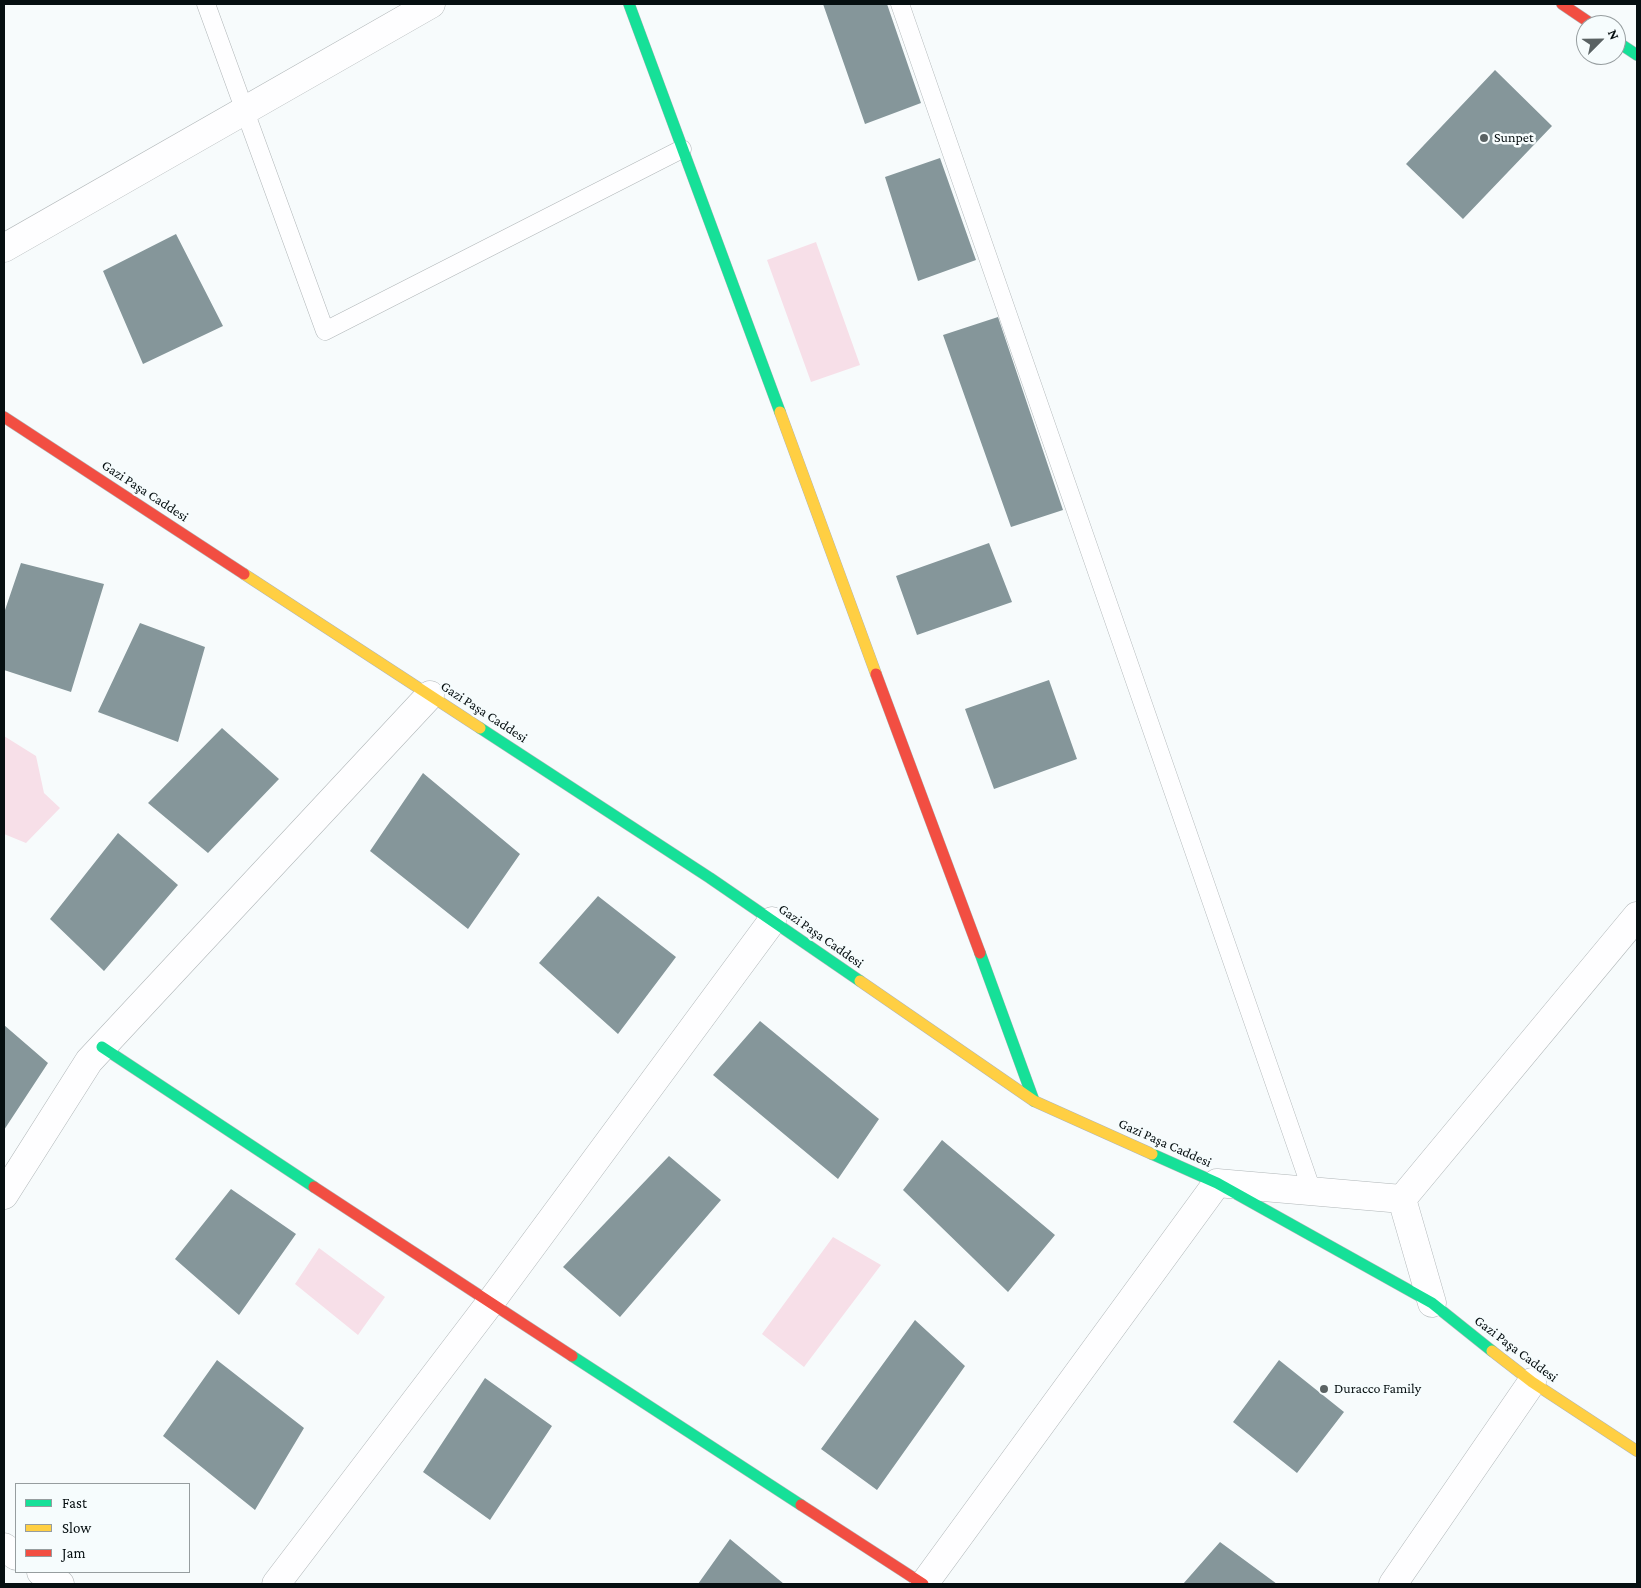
<!DOCTYPE html>
<html>
<head>
<meta charset="utf-8">
<style>
  body { margin:0 }
  #map { position:relative; width:1641px; height:1588px; overflow:hidden; background:#f7fbfc; font-family:"Crimson Pro",serif }
  canvas { display:block }
  .frame { position:absolute; inset:0; border:5px solid #060f11; pointer-events:none }
  .legend { position:absolute; left:15px; top:1483px; width:175px; height:90px; box-sizing:border-box; background:#f6fcfd; border:1px solid #969d9f; margin:0; padding:6px 9px; list-style:none; font-size:15px; color:#060f11 }
  .legend li { display:flex; align-items:center; gap:10px; height:25px }
  .legend b { width:25px; border:1px solid #969d9f }
  .north { position:absolute; left:1576px; top:15px; width:50px; height:50px; box-sizing:border-box; background:#f6fcfd; border:1px solid #969d9f; border-radius:50%; rotate:67deg; font-size:14px; font-weight:700; line-height:20px; text-align:center; color:#060f11 }
  .north::after { content:''; display:block; margin:auto; width:18px; height:22px; background:#5a6263; clip-path:polygon(50% 0,100% 100%,50% 72%,0 100%) }
</style>
</head>
<body>
<div id="map">
<canvas width="1641" height="1588"></canvas>
<div class="frame"></div>
<ul class="legend">
<li><b style="height:6px;background:#16e098"></b>Fast</li>
<li><b style="height:6px;background:#ffcf43"></b>Slow</li>
<li><b style="height:6px;background:#f24e42"></b>Jam</li>
</ul>
<div class="north">N</div>
</div>
<script>
const context = document.querySelector('canvas').getContext('2d');
context.lineJoin = 'round';
function fill(path, color) { context.fillStyle = color; context.fill(path, 'evenodd'); }
function strokePath(path, color, width, dash) { context.strokeStyle = color; context.lineWidth = width; context.lineCap = dash ? 'butt' : 'round'; context.setLineDash(dash || []); context.stroke(path); }
function write(font, color, halo, rows, align = 'center') {
  context.font = font + ' "Crimson Pro",serif'; context.lineWidth = 5; context.setLineDash([]); context.textBaseline = 'middle'; context.strokeStyle = halo; context.fillStyle = color; for (const [text, x, y, turn = 0] of rows) {
    context.save(); context.translate(x, y); context.rotate((+turn || 0) * Math.PI / 180); context.textAlign = isNaN(turn) ? turn : align; if (halo) context.strokeText(text, 0, 0); context.fillText(text, 0, 0); context.restore();
  }
}
fill(new Path2D(`
  M816,242L860,365L811,382L767,260Z
  M4,736L36,756L44,793L60,808L26,843L4,834Z
  M833,1237L881,1265L804,1367L762,1334Z
  M319,1248L385,1297L358,1335L295,1284Z`), '#f7dfe8');
fill(new Path2D(`
  M823,4H887L921,103L865,124Z
  M1495,70L1552,126L1463,219L1406,164Z
  M940,158L976,260L918,281L885,177Z
  M176,234L223,326L143,364L103,271Z
  M998,317L1063,510L1011,527L943,335Z
  M989,543L1012,602L917,635L896,576Z
  M21,563L104,584L71,692L4,670V613Z
  M140,623L205,647L178,742L98,712Z
  M1049,680L1077,759L994,789L965,709Z
  M222,728L279,779L208,853L148,803Z
  M423,773L520,854L468,929L370,851Z
  M118,833L178,885L104,971L50,919Z
  M598,896L676,957L618,1034L539,963Z
  M760,1021L879,1119L838,1179L713,1075Z
  M4,1025L48,1063L4,1130Z
  M942,1140L1055,1235L1008,1292L903,1190Z
  M669,1156L721,1200L620,1317L563,1267Z
  M231,1189L296,1234L239,1315L175,1259Z
  M915,1320L965,1366L877,1490L821,1449Z
  M217,1360L304,1428L255,1510L163,1436Z
  M1279,1360L1344,1412L1297,1473L1233,1422Z
  M485,1378L552,1426L490,1520L423,1472Z
  M730,1539L784,1584H698Z
  M1220,1542L1277,1584H1183Z`), '#85969a');
const lane = new Path2D(`
  M206,4L325,331L682,149
  M900,4L1312,1191`);
const street = new Path2D(`
  M4,248L431,4
  M4,1195L89,1061L430,695
  M1432,1303L1402,1199L1637,916
  M4,1547L16,1556
  M41,1572L60,1584
  M276,1584L490,1303L772,921
  M924,1584L1217,1183L1402,1199
  M1393,1584L1532,1382`);
const fast = new Path2D(`
  M629,4L780,412
  M1616,41L1637,55
  M480,728L710,878L860,981
  M980,953L1034,1101
  M102,1047L314,1187
  M1152,1154L1217,1183L1432,1303L1492,1351
  M572,1356L801,1505`);
const slow = new Path2D(`
  M780,412L876,674
  M244,574L480,728
  M860,981L1034,1101L1152,1154
  M1492,1351L1532,1382L1637,1451`);
const jam = new Path2D(`
  M1562,4L1593,25
  M4,417L244,574
  M876,674L980,953
  M314,1187L572,1356
  M801,1505L923,1584`);
strokePath(lane, '#b0b6b8', 19);
strokePath(street, '#b0b6b8', 29);
strokePath(fast, '#b0b6b8', 12);
strokePath(slow, '#b0b6b8', 12);
strokePath(jam, '#b0b6b8', 12);
strokePath(lane, '#fefeff', 18);
strokePath(street, '#fefeff', 28);
strokePath(fast, '#16e098', 11);
strokePath(slow, '#ffcf43', 11);
strokePath(jam, '#f24e42', 11);
for (const [x, y, r, color] of [
  [1484,138,5,"#5a6263"],
  [1324,1389,5,"#5a6263"]
]) { const dot = new Path2D(); dot.arc(x, y, r, 0, 2 * Math.PI); context.fillStyle = color; context.fill(dot); strokePath(dot, '#f6fcfd', 2); }
write('14px', '#060f11', '#f6fcfd', [
  ["Sunpet",1494,138],
  ["Duracco Family",1334,1389]
], 'left');
write('14px', '#060f11', '#f6fcfd', [
  ["Gazi Paşa Caddesi",145,491,33],
  ["Gazi Paşa Caddesi",484,712,33],
  ["Gazi Paşa Caddesi",821,936,35],
  ["Gazi Paşa Caddesi",1165,1143,24],
  ["Gazi Paşa Caddesi",1516,1349,37]
]);
</script>
</body>
</html>
